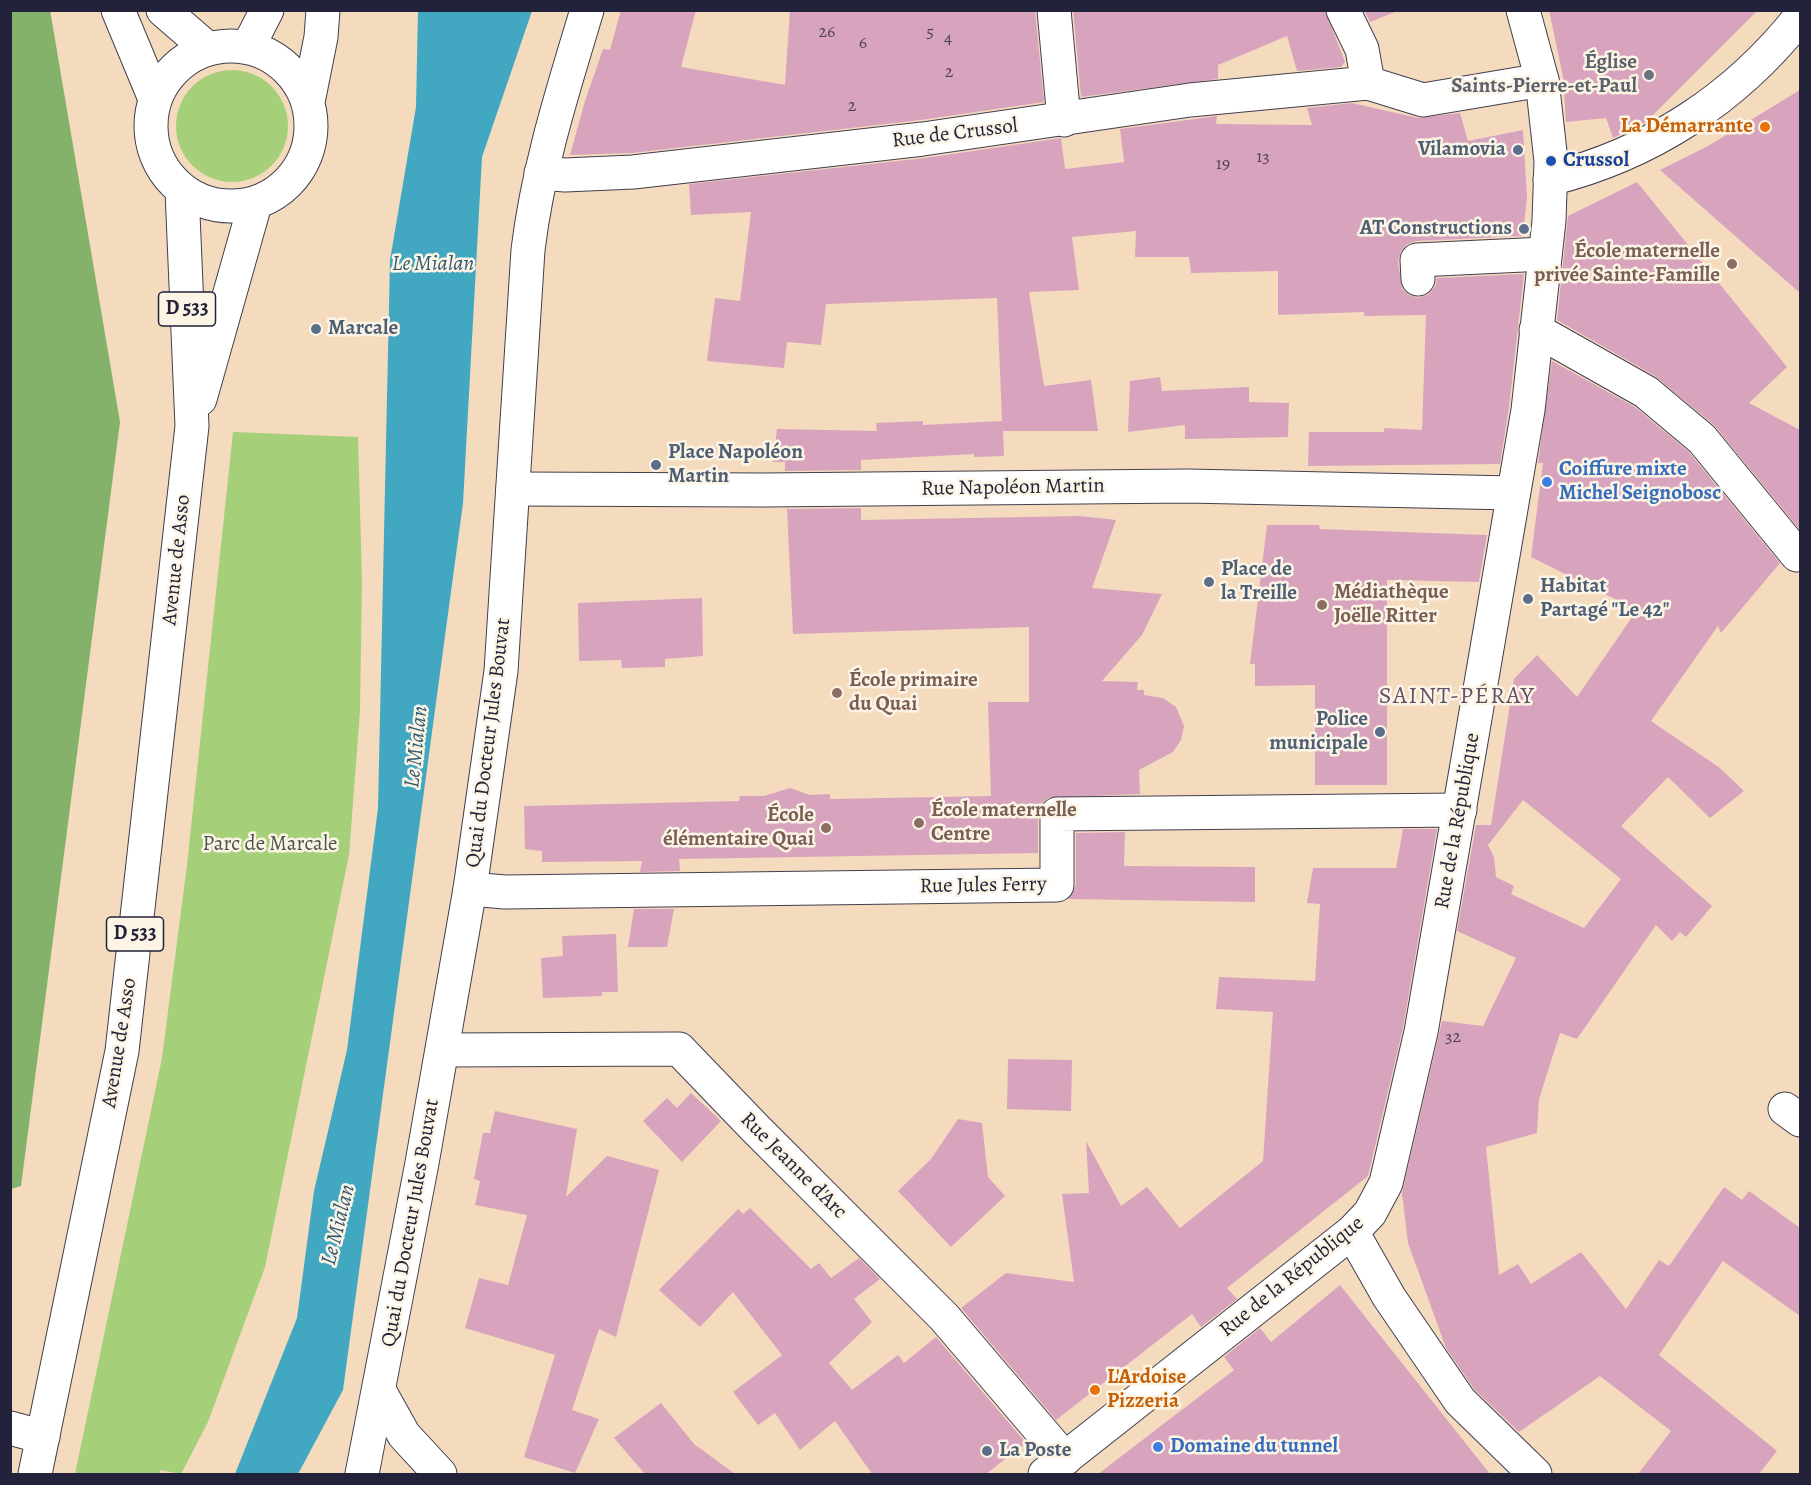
<!DOCTYPE html>
<html>
<head>
<meta charset="utf-8">
<style>
  body { margin:0 }
  #map { position:relative; width:1811px; height:1485px; overflow:hidden; background:#f4dbbe; font-family:Alegreya,serif }
  canvas { display:block }
  .frame { position:absolute; inset:0; border:12px solid #22223b; pointer-events:none }
</style>
</head>
<body>
<div id="map">
<canvas width="1811" height="1485"></canvas>
<div class="frame"></div>
</div>
<script>
const context = document.querySelector('canvas').getContext('2d');
context.lineJoin = 'round';
function fill(path, color) { context.fillStyle = color; context.fill(path, 'evenodd'); }
function strokePath(path, color, width, dash) { context.strokeStyle = color; context.lineWidth = width; context.lineCap = dash ? 'butt' : 'round'; context.setLineDash(dash || []); context.stroke(path); }
function write(font, color, halo, rows, align = 'center') {
  context.font = font + ' Alegreya,serif'; context.lineWidth = 5; context.setLineDash([]); context.textBaseline = 'middle'; context.strokeStyle = halo; context.fillStyle = color; for (const [text, x, y, turn = 0] of rows) {
    context.save(); context.translate(x, y); context.rotate((+turn || 0) * Math.PI / 180); context.textAlign = isNaN(turn) ? turn : align; if (halo) context.strokeText(text, 0, 0); context.fillText(text, 0, 0); context.restore();
  }
}
fill(new Path2D(`
  M176 126a56 56 0 1 1 112 0a56 56 0 1 1-112 0Z
  M233,432L358,437L362,581L360,711L349,855L265,1267L208,1422L181,1474L160,1470V1474H75L162,1058L187,865Z`), '#a6cf7a');
fill(new Path2D(`
  M50,10L120,422L21,1186L11,1189L10,11Z`), '#84b26a');
fill(new Path2D(`
  M418,11H532L482,157L463,503L343,1390L298,1474H235L297,1318L314,1191L347,1050L378,808L390,260L416,107Z`), '#42a8c2');
fill(new Path2D(`
  M621,10H696L681,67L785,85L790,10H1035L1044,102L921,120L632,153L570,155L585,101L603,49L610,50Z
  M1073,10H1325L1345,62L1341,67L1297,71L1287,36L1218,65V79L1081,97Z
  M1364,10H1395V12L1370,22Z
  M1549,10H1758L1646,122L1613,138L1606,118L1566,122L1563,77Z
  M1800,90V293L1660,170L1708,146Z
  M1352,103L1418,118L1460,113L1468,141L1523,130L1527,197L1523,236L1416,241L1407,244L1401,251L1398,261L1402,289L1409,295L1418,298L1429,294L1435,287L1437,278L1524,274L1509,407L1500,464L1308,466L1309,432H1384V428L1422,430L1426,315L1364,316V312L1278,315V271L1191,273L1189,257H1135L1136,231L1072,237L1079,290L1029,292L1044,386L1091,380L1098,431H1003L1004,456L974,457V454L861,460V470L785,471V462H773L777,429L877,431L876,423L923,421V425L1002,421L997,298L826,304L821,345L787,342L784,368L707,361L715,298L740,301L751,212L691,215L689,184L925,158L1061,138L1065,169L1124,162L1120,129L1217,116L1216,124L1312,125L1307,108Z
  M1637,182L1787,367L1749,403L1800,430V530L1714,425L1655,376L1557,320L1568,216Z
  M1552,361L1635,407L1689,452L1780,563L1721,633L1718,626L1651,721L1720,768L1744,791L1710,818L1668,777L1621,826L1712,906L1686,937L1680,932L1672,941L1656,925L1577,1039L1560,1033L1539,1099L1537,1133L1486,1147L1499,1275L1518,1264L1531,1284L1581,1252L1626,1309L1659,1260L1669,1266L1724,1187L1742,1200L1749,1191L1800,1228V1316L1723,1261L1659,1355L1777,1451L1759,1474H1638L1671,1431L1600,1376L1519,1432L1474,1389L1446,1348L1408,1243L1402,1193L1442,1021L1483,1026L1516,958L1457,931L1476,825H1491L1514,679L1537,655L1577,697L1637,610L1531,557L1543,463H1538ZM1523,800L1621,879L1584,928L1511,894L1514,886L1496,877L1494,857L1488,845Z
  M1160,377L1162,391L1249,387V402L1289,403L1288,437L1185,439V425L1128,432L1130,381Z
  M861,508V520L1080,516L1116,520L1092,588L1162,594L1142,635L1102,681L1138,682L1137,690H1144V695L1163,698L1176,707L1184,726L1181,740L1173,752L1139,770L1140,794L1048,798L1041,804L1038,813V853L679,859L680,871L640,872L642,861L542,862V851L525,849L524,806L739,801L740,796H764L790,788L810,795L830,794V799L991,796L988,702H1029V627L793,634L787,509Z
  M1267,525H1319L1320,529L1487,535L1479,582L1387,580V785H1315V685L1255,686V664H1250Z
  M702,598L703,656L665,659V667L622,668L621,660L579,661L578,603Z
  M1403,829H1437L1403,1028L1368,1176L1227,1288L1237,1299L1201,1327L1192,1314L1056,1420L961,1308L1006,1273L1074,1282L1062,1194L1089,1193L1086,1141L1121,1206L1147,1187L1180,1228L1263,1161L1273,1012L1216,1009L1219,977L1315,981L1320,904L1307,903L1313,868H1396Z
  M1125,832L1124,866L1255,867V902L1068,899L1076,885V833Z
  M634,909H674L667,947H628Z
  M616,934L618,992H602V996L543,998L541,958L563,956L562,936Z
  M1008,1059L1072,1060L1071,1111L1007,1109Z
  M691,1093L721,1121L682,1162L643,1121L667,1098L677,1108Z
  M495,1111L577,1129L566,1197L607,1156L659,1170L616,1337L599,1329L572,1410L599,1419L575,1473L524,1457L555,1355L465,1328L479,1278L508,1285L527,1215L475,1205L480,1181L474,1179L483,1133H490Z
  M958,1119L982,1123L988,1177L1005,1196L951,1247L898,1191L931,1159Z
  M750,1208L811,1269L819,1263L831,1278L859,1258L880,1279L854,1299L872,1322L829,1363L852,1390L898,1355L904,1363L936,1337L1026,1443L986,1474H872L835,1421L800,1450L775,1413L758,1425L733,1392L782,1355L733,1292L700,1327L659,1290L738,1209L743,1214Z
  M1340,1285L1490,1474H1098L1234,1370L1224,1357L1260,1328L1271,1342Z
  M661,1403L694,1444L735,1474H645L614,1438Z`), '#d8a4bd');
const minor = new Path2D(`
  M118,10L155,99
  M163,10L208,49
  M1054,10L1064,120
  M1343,10L1362,49L1368,83
  M541,173L565,175L633,172L923,139L1190,100L1368,83L1423,100L1542,80
  M1550,179C1651,154 1736,98 1800,17
  M1418,279L1417,260L1545,254
  M1536,330L1646,392L1702,439L1797,555
  M513,489L764,490L1188,486L1512,493
  M470,889L505,892L1057,885V814L1460,810
  M443,1050L679,1049L755,1128L944,1317L1065,1459
  M1785,1109L1800,1120
  M380,1392L404,1435L440,1474
  M10,1428L43,1437`);
const tertiary = new Path2D(`
  M1352,1232L1389,1297L1460,1401L1535,1474
  M362,1474L422,1163L470,889L501,671L528,250C538,167 563,90 587,10
  M1045,1474L1352,1232L1370,1213L1386,1183L1421,1032L1528,410L1549,221L1551,161L1542,80L1523,10`);
const primary = new Path2D(`
  M151 126a80 80 0 1 1 160 0a80 80 0 1 1-160 0Z
  M248,47L267,10
  M308,102L321,37L323,10
  M200,399L255,204
  M35,1474L122,1051L192,426L182,191`);
strokePath(minor, '#423e4f', 35);
strokePath(tertiary, '#423e4f', 35);
strokePath(primary, '#423e4f', 35);
strokePath(minor, '#fff', 33);
strokePath(tertiary, '#fff', 33);
strokePath(primary, '#fff', 33);
for (const [x, y, r, color] of [
  [1649,75,6,"#6b7280"],
  [1765,127,6,"#e8710a"],
  [1518,150,6,"#5c6f8a"],
  [1551,161,6,"#1a4fb4"],
  [1524,229,6,"#5c6f8a"],
  [1732,264,6,"#8d6e63"],
  [316,329,6,"#5c6f8a"],
  [656,465,6,"#5c6f8a"],
  [1547,482,6,"#3f7fe0"],
  [1209,582,6,"#5c6f8a"],
  [1528,599,6,"#5c6f8a"],
  [1322,605,6,"#8d6e63"],
  [837,693,6,"#8d6e63"],
  [1380,732,6,"#5c6f8a"],
  [919,823,6,"#8d6e63"],
  [826,828,6,"#8d6e63"],
  [1095,1390,6,"#e8710a"],
  [1158,1447,6,"#3f7fe0"],
  [987,1451,6,"#5c6f8a"]
]) { const dot = new Path2D(); dot.arc(x, y, r, 0, 2 * Math.PI); context.fillStyle = color; context.fill(dot); strokePath(dot, '#fcf5e5', 2); }
write('18px', '#50425c', null, [
  ["26",827,33],
  ["5",930,33],
  ["4",948,39],
  ["6",863,44],
  ["2",949,73],
  ["2",852,107],
  ["13",1263,158],
  ["19",1223,165],
  ["32",1453,1038]
]);
for (const [x, y, w] of [
  [187,309,57],
  [135,934,57]
]) { const box = new Path2D(); box.roundRect(x - w / 2, y - 17, w, 34, 4.5); context.fillStyle = '#fcf5e5'; context.fill(box); strokePath(box, '#22223b', 1.5); }
write('bold 20px', '#22223b', null, [
  ["D 533",187,309],
  ["D 533",135,934]
]);
write('bold 21px', '#5b616d', '#fcf5e5', [
  ["Église",1637,63],
  ["Saints-Pierre-et-Paul",1637,87]
], 'right');
write('bold 21px', '#c56008', '#fcf5e5', [
  ["La Démarrante",1753,127],
  ["L'Ardoise",1107,1378,"left"],
  ["Pizzeria",1107,1402,"left"]
], 'right');
write('21px', '#22223b', '#fcf5e5', [
  ["Rue de Crussol",955,134,-7],
  ["Rue Napoléon Martin",1013,488,-1],
  ["Avenue de Asso",177,560,-84],
  ["Quai du Docteur Jules Bouvat",489,743,-83],
  ["Rue de la République",1458,821,-80],
  ["Rue Jules Ferry",983,886,-1],
  ["Avenue de Asso",120,1043,-81],
  ["Rue Jeanne d'Arc",793,1166,45],
  ["Quai du Docteur Jules Bouvat",411,1223,-80],
  ["Rue de la République",1292,1277,-39]
]);
write('bold 21px', '#4e5e75', '#fcf5e5', [
  ["Vilamovia",1506,150,"right"],
  ["AT Constructions",1512,229,"right"],
  ["Marcale",328,329],
  ["Place Napoléon",668,453],
  ["Martin",668,477],
  ["Place de",1221,570],
  ["la Treille",1221,594],
  ["Habitat",1540,587],
  ["Partagé \"Le 42\"",1540,611],
  ["Police",1368,720,"right"],
  ["municipale",1368,744,"right"],
  ["La Poste",999,1451]
], 'left');
write('bold 21px', '#164399', '#fcf5e5', [
  ["Crussol",1563,161]
], 'left');
write('bold 21px', '#785e54', '#fcf5e5', [
  ["École maternelle",1720,252,"right"],
  ["privée Sainte-Famille",1720,276,"right"],
  ["Médiathèque",1334,593],
  ["Joëlle Ritter",1334,617],
  ["École primaire",849,681],
  ["du Quai",849,705],
  ["École maternelle",931,811],
  ["Centre",931,835],
  ["École",814,816,"right"],
  ["élémentaire Quai",814,840,"right"]
], 'left');
write('bold 21px', '#366cbe', '#fcf5e5', [
  ["Coiffure mixte",1559,470],
  ["Michel Seignobosc",1559,494],
  ["Domaine du tunnel",1170,1447]
], 'left');
write('21px', '#4a564e', '#fcf5e5', [
  ["Parc de Marcale",270,845]
]);
write('italic 22px', '#2f5871', '#fcf5e5', [
  ["Le Mialan",433,265],
  ["Le Mialan",417,747,-84],
  ["Le Mialan",339,1225,-76]
]);
context.letterSpacing = '1.5px';
write('24px', '#625068', '#fcf5e5', [
  ["SAINT-PÉRAY",1457,697]
]);
context.letterSpacing = '0px';
</script>
</body>
</html>
